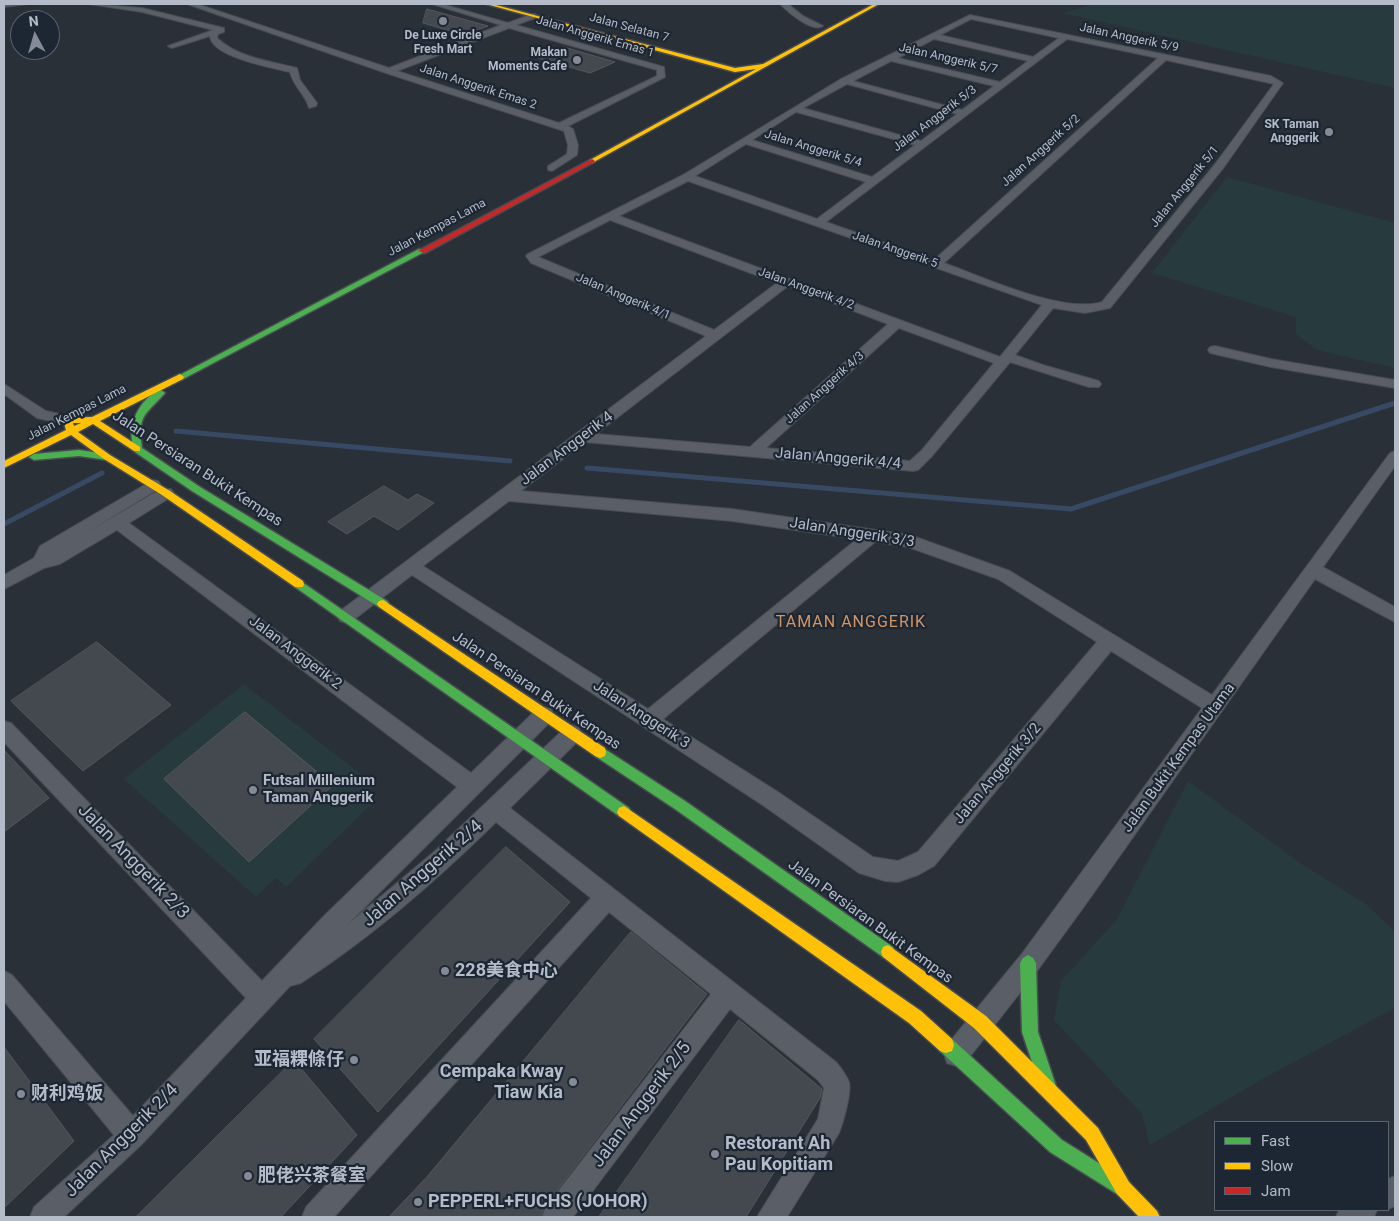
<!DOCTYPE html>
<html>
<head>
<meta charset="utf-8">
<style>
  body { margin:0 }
  #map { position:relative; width:1399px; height:1221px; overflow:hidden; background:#2a3038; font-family:Roboto,sans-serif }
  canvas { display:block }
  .frame { position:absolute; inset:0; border:5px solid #b4bcc9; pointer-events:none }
  .legend { position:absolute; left:1214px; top:1121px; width:175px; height:90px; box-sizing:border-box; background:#1d2633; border:1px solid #59626f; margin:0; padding:6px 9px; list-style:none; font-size:15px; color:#b4bcc9 }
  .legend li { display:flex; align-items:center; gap:10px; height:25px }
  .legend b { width:25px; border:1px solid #59626f }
  .north { position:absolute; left:10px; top:10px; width:50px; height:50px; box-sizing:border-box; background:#1d2633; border:1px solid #59626f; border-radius:50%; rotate:354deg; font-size:14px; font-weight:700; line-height:20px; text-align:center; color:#b4bcc9 }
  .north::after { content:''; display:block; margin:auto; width:18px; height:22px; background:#848b96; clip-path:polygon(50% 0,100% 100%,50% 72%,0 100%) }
</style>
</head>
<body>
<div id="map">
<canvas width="1399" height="1221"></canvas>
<div class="frame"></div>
<ul class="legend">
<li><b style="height:6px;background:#4caf50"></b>Fast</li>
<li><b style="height:6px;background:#ffc107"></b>Slow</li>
<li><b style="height:6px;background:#c62828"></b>Jam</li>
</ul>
<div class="north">N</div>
</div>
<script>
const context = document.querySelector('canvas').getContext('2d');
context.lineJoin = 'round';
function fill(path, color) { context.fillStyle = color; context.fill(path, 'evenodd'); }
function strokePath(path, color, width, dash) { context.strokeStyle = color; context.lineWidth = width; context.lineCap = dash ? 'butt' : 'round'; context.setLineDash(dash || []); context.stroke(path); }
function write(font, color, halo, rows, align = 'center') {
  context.font = font + ' Roboto,"Noto Sans SC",sans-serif'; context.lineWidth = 4.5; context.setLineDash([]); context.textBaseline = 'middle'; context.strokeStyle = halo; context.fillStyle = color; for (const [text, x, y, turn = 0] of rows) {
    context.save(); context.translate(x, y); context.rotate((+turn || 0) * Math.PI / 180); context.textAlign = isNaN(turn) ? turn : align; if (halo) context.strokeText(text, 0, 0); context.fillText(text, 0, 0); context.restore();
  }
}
fill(new Path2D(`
  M1094,4H1395V88L1062,13Z
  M1227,177L1395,223V368L1317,350L1296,334V317L1152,273Z
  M244,684L375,785L364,796L373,803L286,887L276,878L256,897L124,779Z
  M1188,781L1303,865L1366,904L1395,932V1008L1266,1077L1150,1145L1142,1114L1054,1020L1061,981L1117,919Z`), '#273a3e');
strokePath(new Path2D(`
  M176,431L510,461
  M587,468L1071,509L1395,403
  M4,524L102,473`), '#384963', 5);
const building = new Path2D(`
  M427,9L488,26L464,35L423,23Z
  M564,47L615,62L590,73L538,58Z
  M384,486L408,500L417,494L434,503L398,530L374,516L347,534L328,522Z
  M97,642L171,705L83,771L11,701Z
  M245,712L333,785L249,862L164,779Z
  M4,750L49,798L4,832Z
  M506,847L570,902L378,1112L314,1039Z
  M631,932L707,994L545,1206L540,1217H389L426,1178Z
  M739,1020L822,1089L820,1098L746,1217H599Z
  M4,1047L74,1141L4,1208Z
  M294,1060L357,1135L281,1217H136Z`);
fill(building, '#444950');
strokePath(building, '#52575f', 1);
const street = new Path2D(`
  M4,4H28L4,7Z
  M89,4L142,8L224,28V32L218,34L217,38C239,58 269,61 297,68L300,80L317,103L316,106L309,108C306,95 293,86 290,72C273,68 211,57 210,36L172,48L168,46L213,30L142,12Z
  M187,4H197L389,68L501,25L432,4H442L508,23L532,14H535V18L516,25L664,67L665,77L568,126L573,129L578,145L577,155L552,171L548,170V166L567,154L568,145L564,131L386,73ZM509,28L657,70V76L559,123L397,71Z
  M780,4H788L803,16L823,26C812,33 788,12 780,4Z
  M970,15L1271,76L1283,83L1224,167L1110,308L1085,313L1053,308L1015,355L1043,365L1099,381L1101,384L1099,387H1089L1010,362L932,456L918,470L913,471L585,442L521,491L732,509L910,535L1010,571L1212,695L1390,453L1395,451V466L1323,567L1395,607V622L1315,579L1083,908L1037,971L965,1063L956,1066L947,1063L944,1054L947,1045L1021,955L1202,708L1111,651L934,866L918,875L898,882L885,881L859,873L764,806L412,575L352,621L346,623L340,621L337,616L340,611L706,336L531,263L526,256L528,254L683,175L841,79ZM971,19L1059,38L1033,57L940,35ZM934,39L1028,61L1000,82L898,58ZM1067,39L1158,58L934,260L826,222ZM1166,60L1274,84L1216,163L1102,302C1063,314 983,277 944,263ZM891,61L994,86L962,110L853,81ZM847,84L957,114L921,141L803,108ZM796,112L915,145L872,177L752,140ZM746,144L866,182L817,219L695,176ZM688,181L1042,305L1000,357L619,216ZM610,220L777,283L714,330L538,257ZM788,286L888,324L750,447L596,434ZM899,328L994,363L922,450L910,461L766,448ZM509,501L732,521L857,539L648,709L423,566ZM875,542L908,547L998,579L1097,642L918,852L898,861L873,857L778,792L663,719Z
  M1215,346L1271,359L1395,380V388L1271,367L1210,353L1208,350L1210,347Z
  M4,384L46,411L73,417L75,420L68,425L37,418L4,394Z
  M153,480L158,481L161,485L158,489L86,533L161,489H171L174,493L171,497L129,523L471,773L537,709L544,707L551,709L554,715L551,721L347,925L435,851L565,728L572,725L579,728L582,734L579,740L510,808L836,1062C841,1068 846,1075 849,1082C852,1092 843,1123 839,1133L787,1217H757L818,1119L824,1088L818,1080L730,1009L573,1217H542L546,1207L711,994L609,912L334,1217H302L306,1207L591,898L496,822C435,882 373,936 301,983L290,986L141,1145L64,1217H30L34,1207L114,1135L4,1001V971L12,975L133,1116L246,998L4,742V721L11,723L262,981L324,916L457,787L117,530L60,564L44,568L4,589V575L34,558L40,546Z
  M1395,1176V1206L1388,1209V1179Z
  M1339,1210H1377L1374,1217H1336Z`);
const fast = new Path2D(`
  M419,249L426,251L183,379L180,380L176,377Z
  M161,390L165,393C146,415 137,414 142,448L200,487L387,601L389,604L387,607H379L192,491L135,452C132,448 133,446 132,441C129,421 141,397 161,390Z
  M79,450L107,454L112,457L107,460L79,456L34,460L29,457L34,454Z
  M299,580L629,808L631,812L629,816L624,818L619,816L295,587L294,584Z
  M600,746L685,801L893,947L895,952L893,957L888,959L883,957L675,809L595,756L594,752L595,748Z
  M1028,955L1033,958L1036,963L1038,1032L1056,1086L1054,1092L1048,1094L1042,1092L1022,1032L1020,963L1023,958Z
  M946,1037L952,1039L1062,1140L1129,1182L1132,1188L1129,1194L1123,1197L1117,1194L1050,1152L940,1051L938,1045L940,1039Z`);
const slow = new Path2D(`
  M486,4H492L735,68L763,64L874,4H879L592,163L589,161L590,160L756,69L735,72Z
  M180,374L184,377L183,379L100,421L140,447V451H134L93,424L78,432L110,455L170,491L303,581L304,584L303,587H295L162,495L104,459L71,435L4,468V461L66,430L63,420L65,418L92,417ZM73,423H81L74,426Z
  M383,600L605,748L606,752L605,756L600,758L595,756L379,607L377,604L379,601Z
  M624,806L921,1011L952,1039L954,1045L952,1051L946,1053L940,1051L909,1023L619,816L617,812L619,808Z
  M888,945L986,1016L1098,1128L1129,1182L1157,1211L1160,1217H1139L1117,1194L1086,1140L974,1028L883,957L881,952L883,947Z`);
const jam = new Path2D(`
  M592,159L595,161L594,162L425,253L418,251Z`);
strokePath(street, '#484c53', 2);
strokePath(fast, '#484c53', 3);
strokePath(slow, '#484c53', 3);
strokePath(jam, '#484c53', 3);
fill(street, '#5a5e66');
fill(fast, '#4caf50');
fill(slow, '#ffc107');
fill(jam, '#c62828');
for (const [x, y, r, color] of [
  [443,21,5,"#848b96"],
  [577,60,5,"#848b96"],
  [1329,132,5,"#848b96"],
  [253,790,5,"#848b96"],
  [445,971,5,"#848b96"],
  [354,1060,5,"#848b96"],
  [573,1082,5,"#848b96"],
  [21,1094,5,"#848b96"],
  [715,1154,5,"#848b96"],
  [248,1176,5,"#848b96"],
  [418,1202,5,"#848b96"]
]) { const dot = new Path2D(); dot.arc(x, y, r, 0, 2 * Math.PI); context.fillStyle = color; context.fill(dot); strokePath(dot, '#1d2633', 2); }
write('12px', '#b4bcc9', '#1d2633', [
  ["Jalan Selatan 7",629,28,15],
  ["Jalan Anggerik Emas 1",595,37,16],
  ["Jalan Anggerik 5/9",1129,38,12],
  ["Jalan Anggerik 5/7",948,59,13],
  ["Jalan Anggerik Emas 2",478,87,18],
  ["Jalan Anggerik 5/3",935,119,-37],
  ["Jalan Anggerik 5/4",813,149,17],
  ["Jalan Anggerik 5/2",1041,151,-42],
  ["Jalan Anggerik 5/1",1185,187,-51],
  ["Jalan Kempas Lama",437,228,-28],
  ["Jalan Anggerik 5",895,250,19],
  ["Jalan Anggerik 4/2",806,289,20],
  ["Jalan Anggerik 4/1",623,297,23],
  ["Jalan Anggerik 4/3",825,388,-42],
  ["Jalan Kempas Lama",77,413,-27]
]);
write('bold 12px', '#b4bcc9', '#1d2633', [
  ["De Luxe Circle",443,36,"center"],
  ["Fresh Mart",443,50,"center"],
  ["Makan",567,53],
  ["Moments Cafe",567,67],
  ["SK Taman",1319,125],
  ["Anggerik",1319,139]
], 'right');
write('15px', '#b4bcc9', '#1d2633', [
  ["Jalan Anggerik 4",567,449,-37],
  ["Jalan Anggerik 4/4",838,459,5],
  ["Jalan Persiaran Bukit Kempas",197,469,33],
  ["Jalan Anggerik 3/3",852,533,9],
  ["Jalan Anggerik 2",295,653,37],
  ["Jalan Persiaran Bukit Kempas",536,691,34],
  ["Jalan Anggerik 3",641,715,33],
  ["Jalan Bukit Kempas Utama",1179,758,-54],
  ["Jalan Anggerik 3/2",998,774,-50],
  ["Jalan Persiaran Bukit Kempas",870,922,36]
]);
write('bold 15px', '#b4bcc9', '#1d2633', [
  ["Futsal Millenium",263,781],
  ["Taman Anggerik",263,798]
], 'left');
context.letterSpacing = '1px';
write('16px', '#d59563', '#1d2633', [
  ["TAMAN ANGGERIK",851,623]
]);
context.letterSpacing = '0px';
write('18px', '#b4bcc9', '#1d2633', [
  ["Jalan Anggerik 2/3",133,862,46],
  ["Jalan Anggerik 2/4",423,874,-41],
  ["Jalan Anggerik 2/5",642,1105,-53],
  ["Jalan Anggerik 2/4",122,1141,-45]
]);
write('bold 18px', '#b4bcc9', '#1d2633', [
  ["228美食中心",455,971],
  ["亚福粿條仔",344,1060,"right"],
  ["Cempaka Kway",563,1072,"right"],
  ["Tiaw Kia",563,1093,"right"],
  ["财利鸡饭",31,1094],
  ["Restorant Ah",725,1144],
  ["Pau Kopitiam",725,1165],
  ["肥佬兴茶餐室",258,1176],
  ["PEPPERL+FUCHS (JOHOR)",428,1202]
], 'left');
</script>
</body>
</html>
